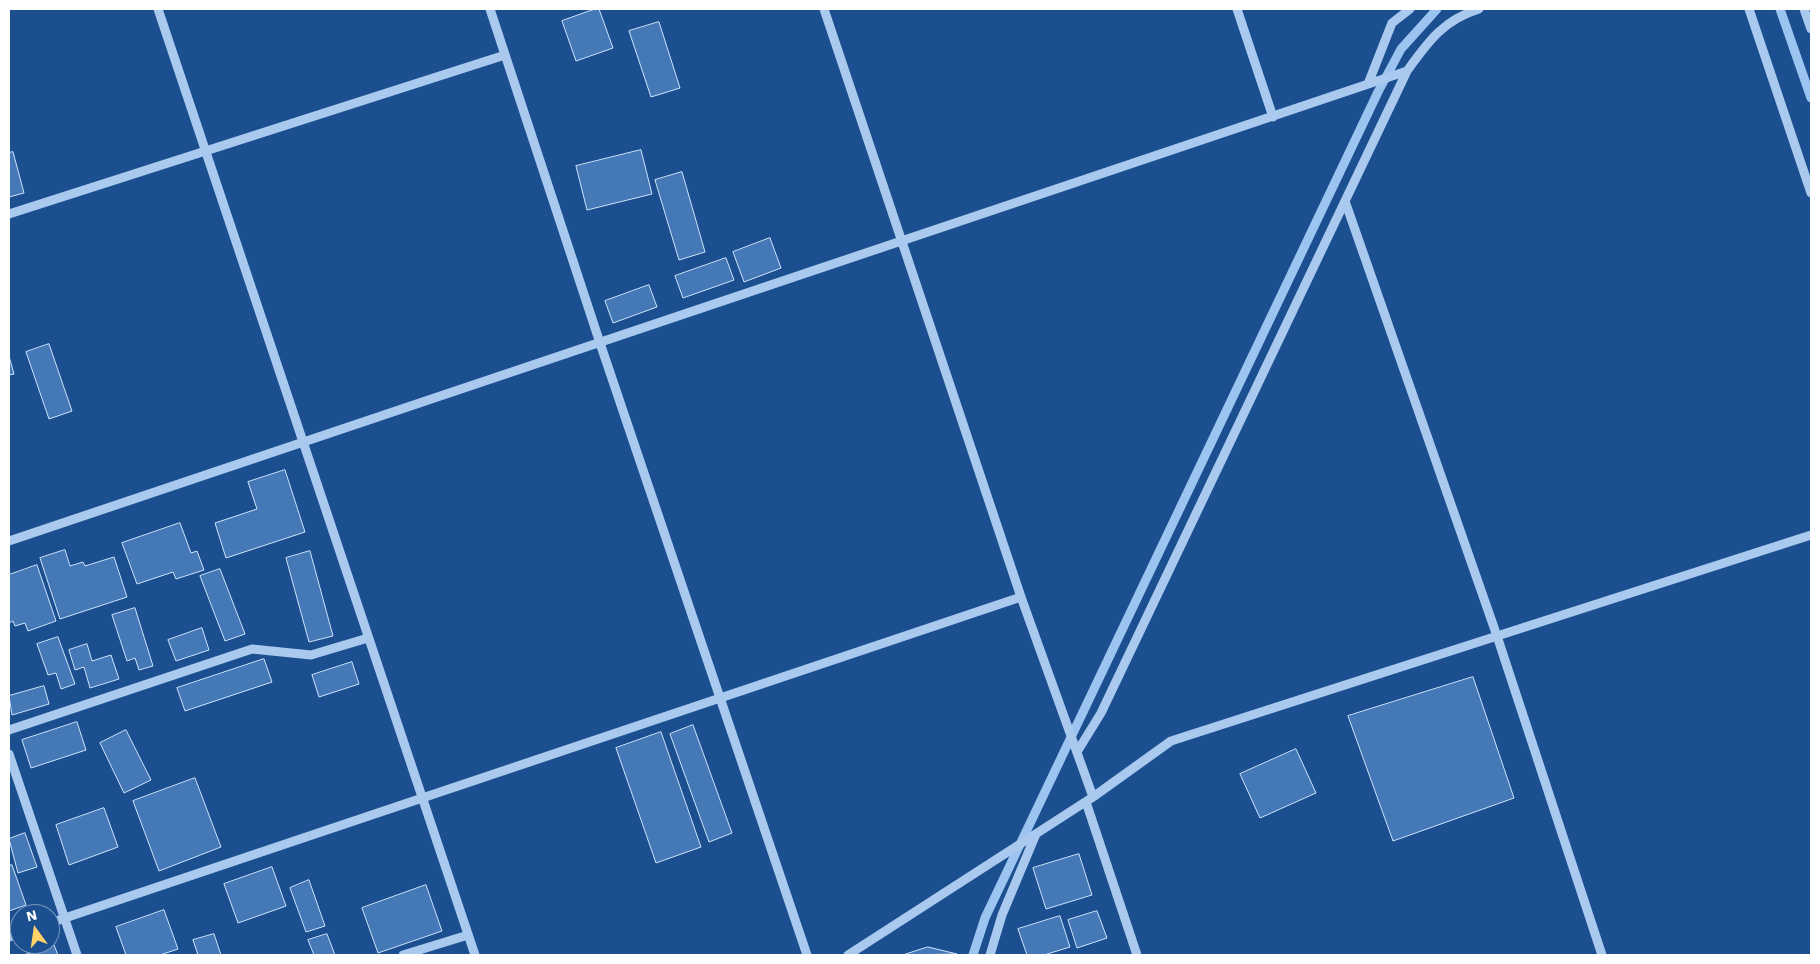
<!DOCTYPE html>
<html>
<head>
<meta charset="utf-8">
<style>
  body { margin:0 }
  #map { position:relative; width:1820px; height:964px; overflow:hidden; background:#1b4f8f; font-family:"Work Sans",sans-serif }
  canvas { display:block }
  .frame { position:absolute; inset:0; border:10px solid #fff; pointer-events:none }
  .north { position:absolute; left:10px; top:904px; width:50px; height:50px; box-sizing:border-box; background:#1b4f8f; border:1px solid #7695bc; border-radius:50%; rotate:346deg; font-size:14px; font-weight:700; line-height:20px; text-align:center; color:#fff }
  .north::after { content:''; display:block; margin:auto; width:18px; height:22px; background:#ffd166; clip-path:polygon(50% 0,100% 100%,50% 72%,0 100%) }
</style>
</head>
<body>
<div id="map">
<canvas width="1820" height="964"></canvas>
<div class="frame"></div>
<div class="north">N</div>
</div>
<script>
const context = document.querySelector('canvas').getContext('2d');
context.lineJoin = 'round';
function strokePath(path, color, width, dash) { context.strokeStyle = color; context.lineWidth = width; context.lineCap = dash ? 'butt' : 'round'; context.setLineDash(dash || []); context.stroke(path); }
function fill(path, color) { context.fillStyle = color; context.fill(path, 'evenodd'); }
strokePath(new Path2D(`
  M1780,9L1811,98
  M973,955L985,918L1378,92L1401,49L1437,9`), '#9cc4f0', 9);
const building = new Path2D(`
  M595,9H599L613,48L576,61L562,21Z
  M659,22L680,88L651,97L629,31Z
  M641,150L652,194L587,210L576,166Z
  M13,152L24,193L9,197V153Z
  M682,172L705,252L679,260L655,180Z
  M770,238L781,268L744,282L733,252Z
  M726,258L734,280L683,298L675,276Z
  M649,285L657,307L613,323L605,301Z
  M49,344L72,411L49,419L26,352Z
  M9,356L14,374L9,375Z
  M285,470L305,532L226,558L215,523L257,509L248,482Z
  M180,523L191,553L197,551L204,570L176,579L173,572L137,584L122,543Z
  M65,550L70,566L83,562L85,566L114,557L127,597L60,619L40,558Z
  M310,551L333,636L309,642L286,558Z
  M37,565L56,621L28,631L25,623L15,626L13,621L9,623V575Z
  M220,569L245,634L225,641L200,576Z
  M135,608L153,666L139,670L135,658L127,661L112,615Z
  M202,628L209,650L176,661L168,640Z
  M58,637L75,684L61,689L56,673L48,675L37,644Z
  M87,644L92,661L111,655L119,679L90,688L84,667L75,670L69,650Z
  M264,659L272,682L185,711L177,688Z
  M352,662L359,684L319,697L312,675Z
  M1473,677L1514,798L1393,841L1348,716Z
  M44,686L49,704L12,715L9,696Z
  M77,722L86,750L31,768L22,740Z
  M693,725L732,833L709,842L670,734Z
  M126,730L151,780L124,793L100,743Z
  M661,732L701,847L656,863L616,748Z
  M1296,749L1316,793L1260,818L1240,774Z
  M195,778L221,847L159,871L133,801Z
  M104,808L118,847L69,865L56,825Z
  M25,833L37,867L18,873L9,839Z
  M1079,854L1092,895L1046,909L1033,868Z
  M12,865L26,905L9,911V866Z
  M272,867L286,906L238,923L224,884Z
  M309,880L325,926L306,932L290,888Z
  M426,885L442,931L378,953L362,908Z
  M164,910L178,949L160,955H126L116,927Z
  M1097,911L1107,938L1077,948L1068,920Z
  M1060,916L1070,947L1044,955H1027L1018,929Z
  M214,934L221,955H198L193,940Z
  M327,934L335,955H314L308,940Z
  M54,945L58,955H24Z
  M928,947L957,954L903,955Z`);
fill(building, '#4478b7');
strokePath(building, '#cfe3fa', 1);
strokePath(new Path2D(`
  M158,9L475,955
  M490,9L600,343L807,955
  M824,9L1021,597L1093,797
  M1237,9L1273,117
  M1749,9L1811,193
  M1804,9L1811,29
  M1368,84L1392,23L1410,9
  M1345,201L1497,636L1602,955
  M9,214L505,55
  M9,541L1407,71
  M9,730L252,649L311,655L368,638
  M1077,752L1101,713L1407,71C1428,42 1443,20 1479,9
  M9,754L77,955
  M1086,802L1137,955
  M50,923L1021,597
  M9,937L20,933
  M403,955L468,935
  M848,955L1093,797L1171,741L1811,535
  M990,955L1002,915L1036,834`), '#a9c9ee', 9);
</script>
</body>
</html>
